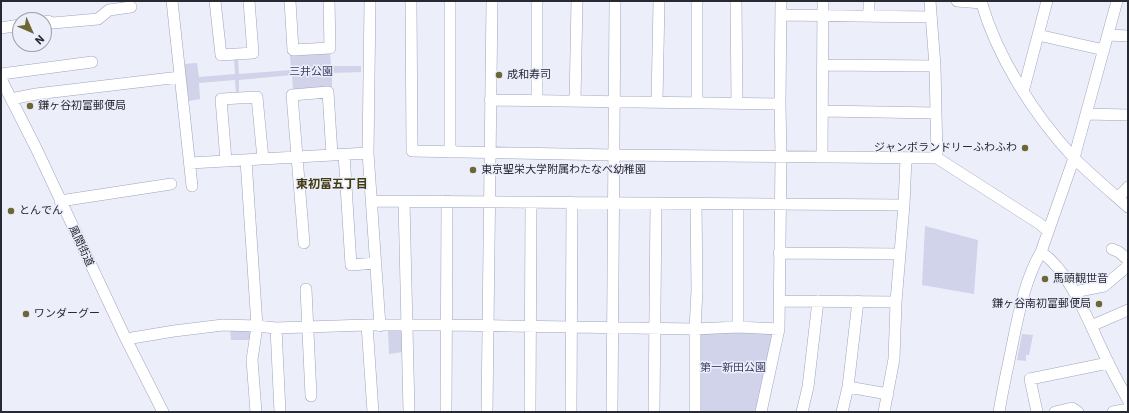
<!DOCTYPE html>
<html>
<head>
<meta charset="utf-8">
<style>
  body { margin:0 }
  #map { position:relative; width:1129px; height:413px; overflow:hidden; background:#eceefa; font-family:"IBM Plex Sans",sans-serif }
  canvas { display:block }
  .frame { position:absolute; inset:0; border:2px solid #272933; pointer-events:none }
  .north { position:absolute; left:12px; top:12px; width:40px; height:40px; box-sizing:border-box; background:#eceefa; border:1px solid #9d9faa; border-radius:50%; rotate:135deg; font-size:11px; font-weight:700; line-height:16px; text-align:center; color:#272933 }
  .north::after { content:''; display:block; margin:auto; width:14px; height:18px; background:#6e6734; clip-path:polygon(50% 0,100% 100%,50% 72%,0 100%) }
</style>
</head>
<body>
<div id="map">
<canvas width="1129" height="413"></canvas>
<div class="frame"></div>
<div class="north">N</div>
</div>
<script>
const context = document.querySelector('canvas').getContext('2d');
context.lineJoin = 'round';
function fill(path, color) { context.fillStyle = color; context.fill(path, 'evenodd'); }
function strokePath(path, color, width, dash) { context.strokeStyle = color; context.lineWidth = width; context.lineCap = dash ? 'butt' : 'round'; context.setLineDash(dash || []); context.stroke(path); }
function write(font, color, halo, rows, align = 'center') {
  context.font = font + ' "IBM Plex Sans","Noto Sans JP",sans-serif'; context.lineWidth = 3; context.setLineDash([]); context.textBaseline = 'middle'; context.strokeStyle = halo; context.fillStyle = color; for (const [text, x, y, turn = 0] of rows) {
    context.save(); context.translate(x, y); context.rotate((+turn || 0) * Math.PI / 180); context.textAlign = isNaN(turn) ? turn : align; if (halo) context.strokeText(text, 0, 0); context.fillText(text, 0, 0); context.restore();
  }
}
fill(new Path2D(`
  M330,53L331,66H361V72L332,73V88L293,91L292,75L239,80V94H236L235,80L199,83L200,99L189,101L184,64L197,63L199,77L235,74L234,58H238L239,74L291,70L290,56Z
  M925,226L978,240L974,294L922,285Z
  M230,328L250,330L252,332L251,340H231Z
  M388,330H400L403,333V352L389,354Z
  M701,332L772,333L775,336L759,412H698L699,337Z
  M1022,334L1033,335L1029,355H1026V361L1017,360Z`), '#d0d3e9');
const minor = new Path2D(`
  M172,1L192,186
  M215,1L221,55L253,53L249,1
  M290,1L293,50L330,48L329,1
  M370,1L368,153L380,326
  M411,1L412,151L614,155L937,158
  M697,1V103
  M736,1L737,103
  M930,1L935,66L937,158L1040,224L1048,231
  M957,1L982,3
  M981,1C997,57 1034,115 1074,158C1091,175 1110,191 1128,207
  M781,15L931,17
  M869,16V1
  M44,22L48,21L53,23L98,19L109,10L131,7
  M1,28L20,25
  M1038,35L1104,50
  M1108,35L1128,36
  M822,65L935,66
  M1,74L92,62
  M1,79L36,148L124,335L163,412
  M1023,92L1047,1
  M11,99L36,94L180,77
  M490,100L780,104
  M537,101V1
  M575,101L577,1
  M657,102L659,1
  M822,111L936,113
  M1087,114L1128,115
  M450,152V1
  M344,154L351,265L376,263
  M822,156L823,1
  M246,160L257,326L252,360L256,412
  M226,161L221,99L257,97L263,159
  M190,163L368,153
  M1118,198L1128,187
  M60,201L171,184
  M372,201L904,205
  M404,201L409,412
  M304,243L292,95L328,92L332,155
  M1112,249L1119,252L1128,260
  M1041,252C1073,274 1090,327 1108,362C1114,375 1121,387 1128,400
  M779,253L900,254
  M306,289L311,396
  M1074,292L1104,286L1128,266
  M780,301L896,302
  M367,325L373,412
  M1091,326L1128,310
  M738,327V204
  M276,328L280,412
  M127,341L132,338L174,331L223,325L257,326L276,328L367,325H447L695,329L738,327L779,329
  M848,387L888,394
  M446,412L447,201
  M487,412L492,1
  M530,412L531,202
  M571,412L572,202
  M612,412L615,1
  M654,412L656,203
  M695,412V329L697,290L696,203
  M761,412L779,329L781,156L780,104L781,1
  M802,412L808,387L818,301
  M842,412L848,387L858,301
  M884,412L894,359L896,302L904,205L906,158
  M999,412C1003,387 1009,362 1014,336C1020,307 1026,278 1041,252L1074,158L1117,1
  M1037,412L1030,379L1108,363
  M1055,412L1072,408L1078,412
  M1113,412L1128,409`);
strokePath(minor, '#a0a3bf', 12);
strokePath(minor, '#fff', 11);
for (const [x, y, r, color] of [
  [499,75,4,"#6e6734"],
  [30,106,4,"#6e6734"],
  [1025,148,4,"#6e6734"],
  [473,170,4,"#6e6734"],
  [11,211,4,"#6e6734"],
  [1045,279,4,"#6e6734"],
  [1099,304,4,"#6e6734"],
  [26,314,4,"#6e6734"]
]) { const dot = new Path2D(); dot.arc(x, y, r, 0, 2 * Math.PI); context.fillStyle = color; context.fill(dot); strokePath(dot, '#eceefa', 1.5); }
write('11px', '#3c3f68', '#eceefa', [
  ["三井公園",311,72],
  ["第一新田公園",733,368]
]);
write('11px', '#272933', '#eceefa', [
  ["成和寿司",507,75],
  ["鎌ヶ谷初富郵便局",38,106],
  ["ジャンボランドリーふわふわ",1017,148,"right"],
  ["東京聖栄大学附属わたなべ幼稚園",481,170],
  ["とんでん",19,211],
  ["馬頭観世音",1053,279],
  ["鎌ヶ谷南初富郵便局",1091,304,"right"],
  ["ワンダーグー",34,314]
], 'left');
write('11px', '#272933', '#eceefa', [
  ["風間街道",81,246,65]
]);
write('bold 12px', '#413b11', '#eceefa', [
  ["東初富五丁目",332,185]
]);
</script>
</body>
</html>
